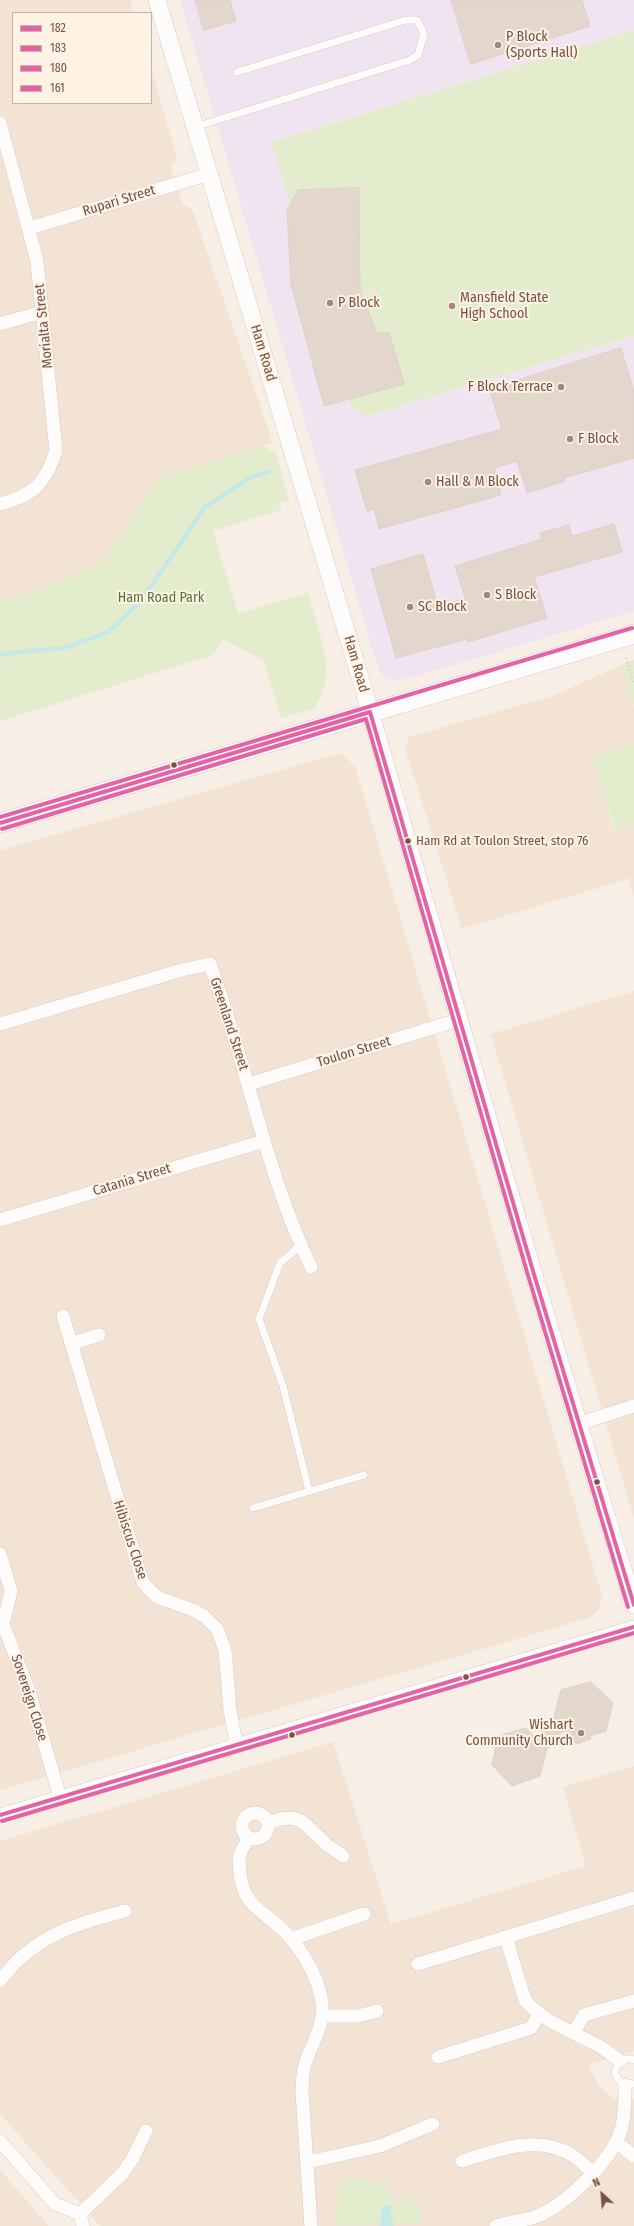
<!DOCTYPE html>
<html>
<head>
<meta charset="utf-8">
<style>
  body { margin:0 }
  #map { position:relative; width:634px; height:2226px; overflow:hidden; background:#f7eee5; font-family:"Fira Sans Condensed",sans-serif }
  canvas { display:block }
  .legend { position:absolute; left:12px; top:12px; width:140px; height:92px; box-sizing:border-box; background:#fff3e5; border:1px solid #c8b3a5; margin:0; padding:5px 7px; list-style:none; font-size:12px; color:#755245 }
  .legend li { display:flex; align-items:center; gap:8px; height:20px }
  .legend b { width:20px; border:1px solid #c8b3a5 }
  .north { position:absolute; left:582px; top:2174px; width:40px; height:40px; -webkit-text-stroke:3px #fff3e5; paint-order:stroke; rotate:334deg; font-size:11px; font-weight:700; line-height:16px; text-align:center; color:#755245 }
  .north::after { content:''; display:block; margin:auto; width:14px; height:18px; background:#755245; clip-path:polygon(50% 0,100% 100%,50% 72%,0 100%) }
</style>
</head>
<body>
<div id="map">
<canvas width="634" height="2226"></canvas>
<ul class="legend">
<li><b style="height:5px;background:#e463a4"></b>182</li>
<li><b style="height:5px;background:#e463a4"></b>183</li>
<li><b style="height:5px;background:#e463a4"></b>180</li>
<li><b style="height:5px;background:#e463a4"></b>161</li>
</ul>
<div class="north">N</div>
</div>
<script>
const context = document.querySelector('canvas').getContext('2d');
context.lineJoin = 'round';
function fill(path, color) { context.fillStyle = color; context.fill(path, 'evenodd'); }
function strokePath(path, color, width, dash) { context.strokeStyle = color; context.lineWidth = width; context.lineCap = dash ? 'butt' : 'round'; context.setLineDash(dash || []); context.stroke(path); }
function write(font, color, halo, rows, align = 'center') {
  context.font = font + ' "Fira Sans Condensed",sans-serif'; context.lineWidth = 4; context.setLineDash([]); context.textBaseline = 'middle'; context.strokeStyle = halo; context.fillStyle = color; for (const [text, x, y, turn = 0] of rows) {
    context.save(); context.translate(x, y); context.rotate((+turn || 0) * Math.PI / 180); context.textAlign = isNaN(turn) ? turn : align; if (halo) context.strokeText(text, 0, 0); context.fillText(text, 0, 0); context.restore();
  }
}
fill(new Path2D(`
  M0,0H130L134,13H13V103H151V69L175,150L176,160L171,167L183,204L190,208L194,214L273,443L158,478L103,562L39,590L0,601Z
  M621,665L634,707V743L592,756L614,831L634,825V898L628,879L462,929L405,748L409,737L553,696Z
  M341,753L355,766L602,1596L599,1609L589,1618L0,1790V850Z
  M634,991V1519L491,1034Z
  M333,1742L391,1924L586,1866L563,1787L634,1766V2051L588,2065L599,2086L614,2099H634V2226H100L0,2114V1841Z
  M0,2170L49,2226H0Z`), '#f3e3d4');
fill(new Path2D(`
  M180,0H634V611L413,677L394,681L383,677L377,665Z`), '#f1e4f1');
fill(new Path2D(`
  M634,30V336L368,416L351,408L271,142Z
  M263,446L275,452L289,500L279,503L281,510L213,531L238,613L308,593C317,628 341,678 313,709L281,718L264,661L224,639L213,655L0,721V601L39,590L103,562L158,478Z
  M634,660V707L621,665Z
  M634,743V825L615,831L592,756Z
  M338,2178L377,2180V2185L386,2184L394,2203L415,2193L423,2216L419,2218L421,2224L336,2226Z`), '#e3edce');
fill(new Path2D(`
  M385,2205L391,2206L392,2209L390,2216L394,2222L393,2226H380L381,2209Z`), '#c6e8e7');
strokePath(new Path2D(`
  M0,654L64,648L108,632L140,602L205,507L250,478L269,471`), '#c6e8e7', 4.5);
const building = new Path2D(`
  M195,0H230L236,21L204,30Z
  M451,0H582L590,26L471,64Z
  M359,188L360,290L377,334L389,332L404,384L324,406L291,284L287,210L298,190Z
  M621,348L634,392V458L564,478L565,481L527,493L517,461L494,468L501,495L379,529L374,509L367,511L355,470L502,429L489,389Z
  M614,524L622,552L534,577L547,618L468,642L467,639L396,658L371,569L423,554L438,607L465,598L455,566L542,539L540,533L569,525L572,536Z
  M591,1682L613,1703L606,1731L590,1736L591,1739L577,1744L563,1731L547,1749L540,1776L512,1786L492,1765L498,1736L526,1728L536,1738L553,1720L561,1690Z`);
fill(building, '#e3d6cc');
strokePath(building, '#e0d0c7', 1);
const service = new Path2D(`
  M195,127L410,60L418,55L424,34L417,20H406L237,72
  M301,1245L280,1263L259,1319L283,1386L309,1491
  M253,1508L364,1475
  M634,2060C623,2056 616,2063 615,2074L621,2083L634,2084`);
const minor = new Path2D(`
  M0,123L37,261L56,451C45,484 34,495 0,504
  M30,228L209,174
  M0,324L42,312
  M0,1024L182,970L210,964C247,1064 265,1171 311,1267
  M249,1084L458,1020
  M0,1220L264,1141
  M63,1316L143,1583L157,1597L193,1610L204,1616L217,1629L225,1650L230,1710L236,1744
  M71,1344L99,1335
  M578,1424L634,1406
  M0,1554L11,1591L3,1624L28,1688L60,1797
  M242 1826a13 13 0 1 1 26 0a13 13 0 1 1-26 0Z
  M0,1815L634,1627
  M268,1823C302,1810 304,1825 327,1845C332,1849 338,1852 343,1856
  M249,1838C239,1853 238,1856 240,1874C244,1909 266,1911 287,1934C303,1952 316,1973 321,1997C326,2020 316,2036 308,2056C303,2067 302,2079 302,2091L311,2226
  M506,1938L525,2000C540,2020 575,2033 597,2045C605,2049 613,2056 620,2061
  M291,1939L364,1914
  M418,1964L634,1898
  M0,1981C33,1936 73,1925 125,1911
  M322,2016H358L377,2011
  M574,2032L584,2015L634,2001
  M438,2057L531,2028L539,2014
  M0,2141L55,2204L80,2214L83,2226
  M616,2142L634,2156
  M462,2161C498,2150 536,2134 572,2155C579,2159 586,2167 593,2173
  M308,2162L380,2146L433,2124
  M80,2214L122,2174L133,2158L146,2131
  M496,2226C508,2222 520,2221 532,2218C563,2208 611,2162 621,2130C625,2116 625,2100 625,2085`);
const tertiary = new Path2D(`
  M157,0C224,226 294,451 360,677C450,987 538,1297 634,1605`);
const secondary = new Path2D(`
  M0,823L634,634`);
strokePath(service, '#d8cbc3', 8);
strokePath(minor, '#d8cbc3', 14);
strokePath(tertiary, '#d8cbc3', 18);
strokePath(secondary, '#d6cac2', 20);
strokePath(new Path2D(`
  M626,658L634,684`), '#d7ccc8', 2.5, [1, 3]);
strokePath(service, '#fefcfb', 7);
strokePath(minor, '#fefcfb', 13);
strokePath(tertiary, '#fefcfb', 17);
strokePath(secondary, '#fefcfb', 19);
strokePath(new Path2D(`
  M370,712L533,1271L634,1605
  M0,823L370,712`), '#e463a4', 4);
strokePath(new Path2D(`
  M2,829L366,719L527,1272L628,1607
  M2,1821L634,1633`), '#e463a4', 4);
strokePath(new Path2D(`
  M0,817L632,628`), '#e463a4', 4);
strokePath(new Path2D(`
  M0,1815L634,1627`), '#e463a4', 4);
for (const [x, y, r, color] of [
  [498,45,4,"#a2897d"],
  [330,303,4,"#a2897d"],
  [452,306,4,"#a2897d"],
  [561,387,4,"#a2897d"],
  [570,439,4,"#a2897d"],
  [428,482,4,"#a2897d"],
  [487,595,4,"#a2897d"],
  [410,607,4,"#a2897d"],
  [174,765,3.5,"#755245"],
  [408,841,3.5,"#755245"],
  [597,1482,3.5,"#755245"],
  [466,1677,3.5,"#755245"],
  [581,1733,4,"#a2897d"],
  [292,1735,3.5,"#755245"]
]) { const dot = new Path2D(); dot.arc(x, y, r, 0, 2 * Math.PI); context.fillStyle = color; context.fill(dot); strokePath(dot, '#fff3e5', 1.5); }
write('13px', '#755245', '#fff3e5', [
  ["Ham Rd at Toulon Street, stop 76",416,841]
], 'left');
write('14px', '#755245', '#fff3e5', [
  ["P Block",506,37],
  ["(Sports Hall)",506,53],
  ["Mansfield State",460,298],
  ["High School",460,314],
  ["P Block",338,303],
  ["F Block Terrace",553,387,"right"],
  ["F Block",578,439],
  ["Hall & M Block",436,482],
  ["S Block",495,595],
  ["SC Block",418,607],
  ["Wishart",573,1725,"right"],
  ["Community Church",573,1741,"right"]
], 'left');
write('14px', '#755245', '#fff3e5', [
  ["Rupari Street",119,201,-17],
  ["Morialta Street",44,326,-96],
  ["Ham Road",263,353,73],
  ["Ham Road",356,664,74],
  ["Greenland Street",229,1024,72],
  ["Toulon Street",354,1052,-17],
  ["Catania Street",132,1180,-17],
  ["Hibiscus Close",130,1540,72],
  ["Sovereign Close",29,1698,72]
]);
write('14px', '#51763a', '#fff3e5', [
  ["Ham Road Park",161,598]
]);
</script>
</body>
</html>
